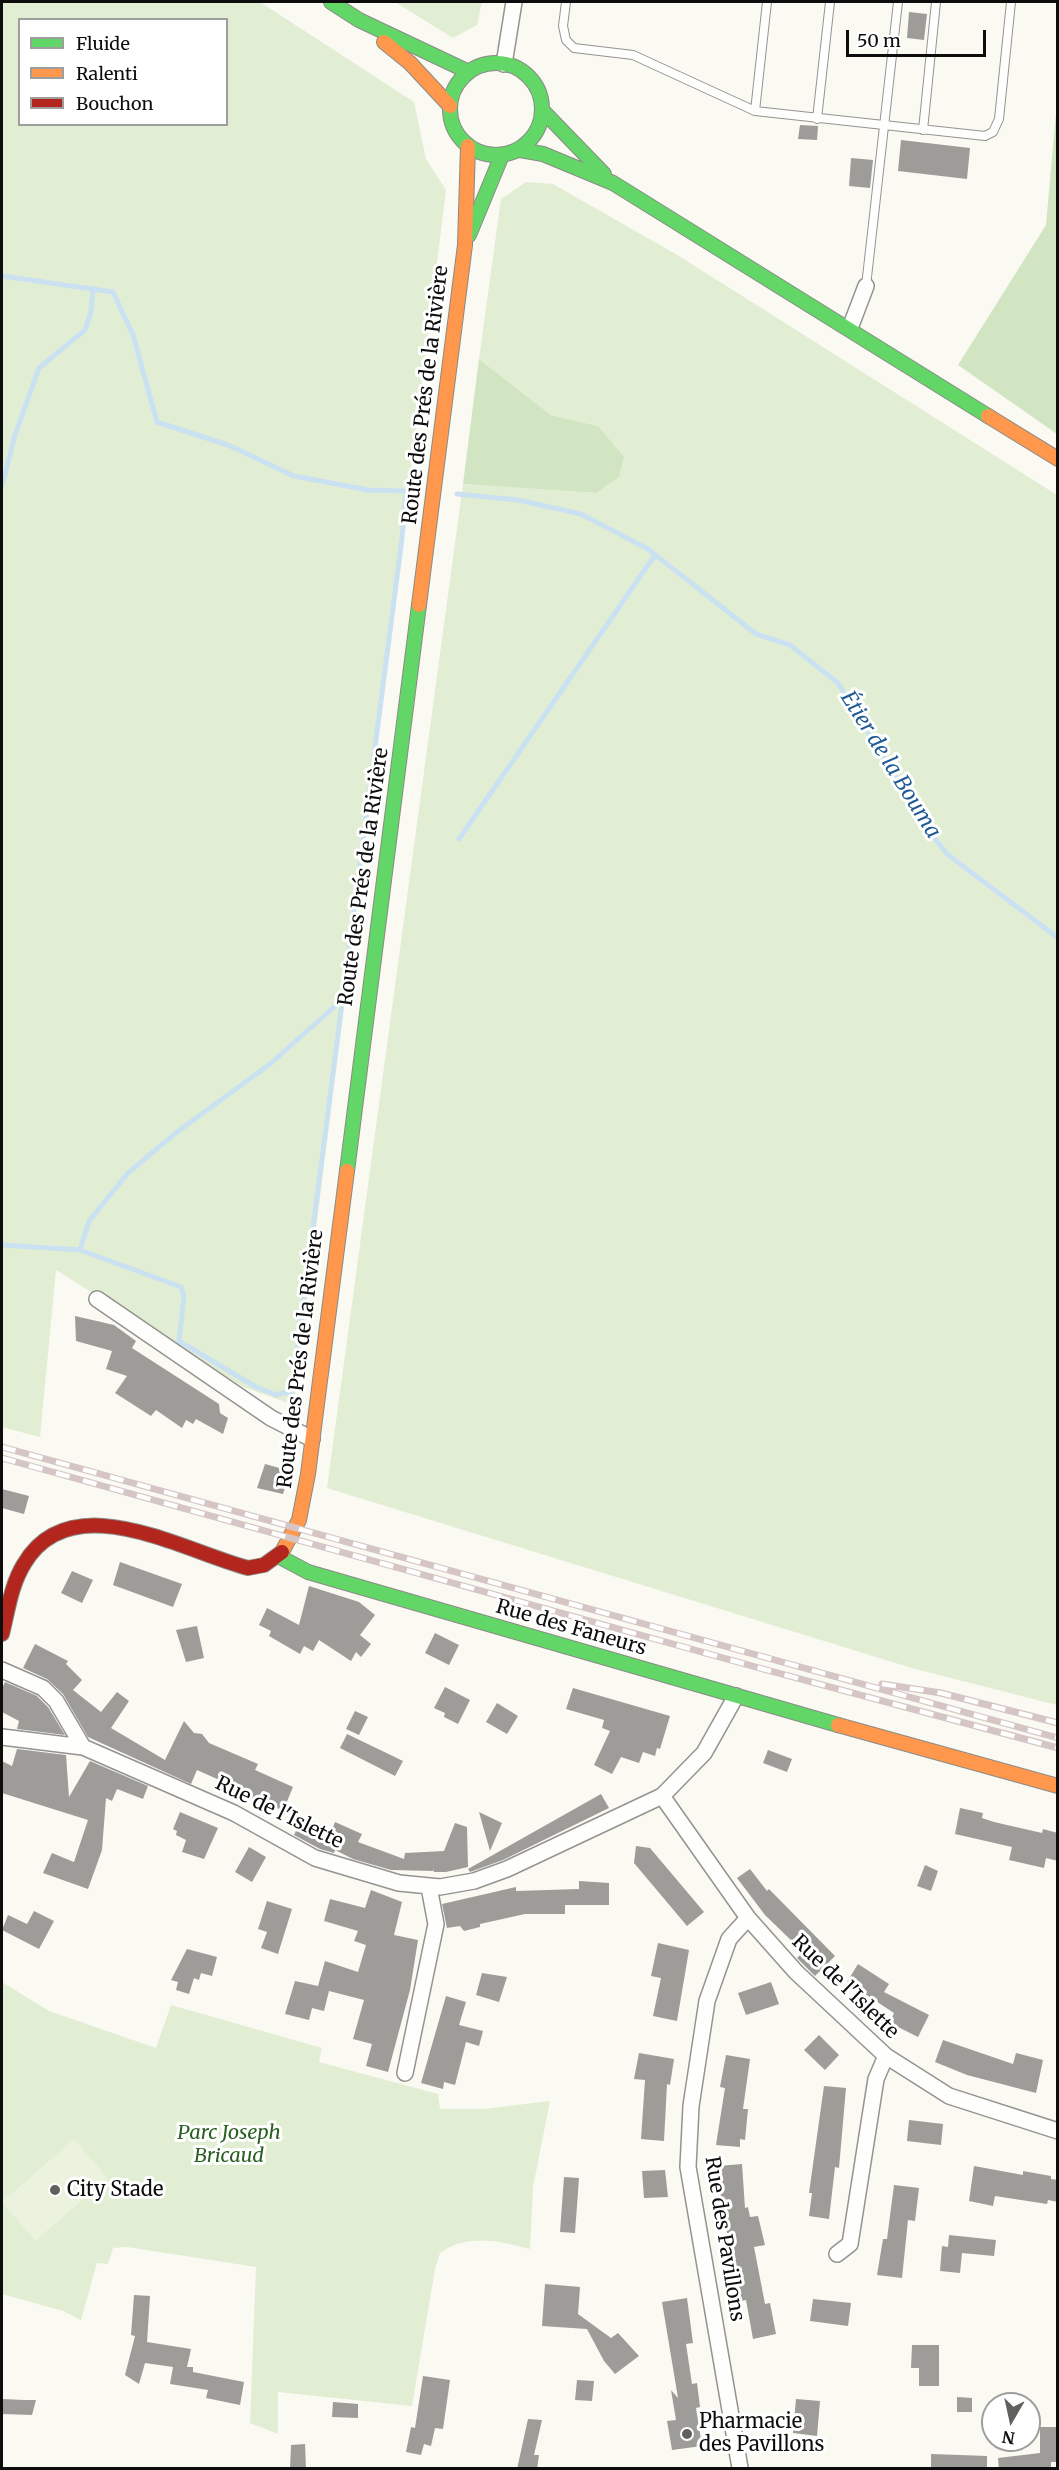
<!DOCTYPE html>
<html>
<head>
<meta charset="utf-8">
<style>
  body { margin:0 }
  #map { position:relative; width:1059px; height:2470px; overflow:hidden; background:#faf9f2; font-family:Merriweather,serif }
  canvas { display:block }
  .frame { position:absolute; inset:0; border:3px solid #0d0d0d; pointer-events:none }
  .legend { position:absolute; left:18px; top:18px; width:210px; height:108px; box-sizing:border-box; background:#fff; border:2px solid #9e9e9e; margin:0; padding:8px 10px; list-style:none; font-size:18px; color:#0d0d0d }
  .legend li { display:flex; align-items:center; gap:12px; height:30px }
  .legend b { width:30px; border:2px solid #9e9e9e }
  .north { position:absolute; left:981px; top:2392px; width:60px; height:60px; box-sizing:border-box; background:#fff; border:2px solid #9e9e9e; border-radius:50%; rotate:189deg; font-size:16px; font-weight:700; line-height:24px; text-align:center; color:#0d0d0d }
  .north::after { content:''; display:block; margin:auto; width:21px; height:27px; background:#60605d; clip-path:polygon(50% 0,100% 100%,50% 72%,0 100%) }
  .scale { position:absolute; left:846px; top:30px; width:140px; height:27px; box-sizing:border-box; border:3px solid #0d0d0d; border-top:0; padding-left:8px; font-size:18px; line-height:21px; white-space:nowrap; color:#0d0d0d; -webkit-text-stroke:4px #fff; paint-order:stroke }
</style>
</head>
<body>
<div id="map">
<canvas width="1059" height="2470"></canvas>
<div class="frame"></div>
<ul class="legend">
<li><b style="height:8px;background:#63d668"></b>Fluide</li>
<li><b style="height:8px;background:#ff974d"></b>Ralenti</li>
<li><b style="height:8px;background:#b3261e"></b>Bouchon</li>
</ul>
<div class="north">N</div>
<div class="scale">50 m</div>
</div>
<script>
const context = document.querySelector('canvas').getContext('2d');
context.lineJoin = 'round';
function fill(path, color) { context.fillStyle = color; context.fill(path, 'evenodd'); }
function strokePath(path, color, width, dash) { context.strokeStyle = color; context.lineWidth = width; context.lineCap = dash ? 'butt' : 'round'; context.setLineDash(dash || []); context.stroke(path); }
function write(font, color, halo, rows, align = 'center') {
  context.font = font + ' Merriweather,serif'; context.lineWidth = 6; context.setLineDash([]); context.textBaseline = 'middle'; context.strokeStyle = halo; context.fillStyle = color; for (const [text, x, y, turn = 0] of rows) {
    context.save(); context.translate(x, y); context.rotate((+turn || 0) * Math.PI / 180); context.textAlign = isNaN(turn) ? turn : align; if (halo) context.strokeText(text, 0, 0); context.fillText(text, 0, 0); context.restore();
  }
}
fill(new Path2D(`
  M2,2H260L414,102L426,159L446,190L294,1405L243,1387L56,1270L40,1437L2,1427ZM20,20H226V124H20Z
  M395,2H482L477,25L453,38Z
  M526,182L553,184L679,256L1057,495V1705L915,1669L327,1488L463,484L596,493L598,426L551,415L479,359L501,199Z
  M2,1982L49,2011L156,2048L171,2005L322,2048L319,2062L438,2094L440,2109H484L550,2101L533,2187L530,2249C500,2241 467,2233 440,2253L435,2269L412,2406L278,2392V2434L250,2423L256,2267L127,2247L113,2248L108,2264L97,2263L81,2320L63,2311L2,2294Z`), '#e2eed3');
fill(new Path2D(`
  M1057,102V434L958,365L1046,225Z
  M479,359L551,415L598,426L624,457L619,477L596,493L463,484Z`), '#d2e5c2');
fill(new Path2D(`
  M74,2139L108,2178L35,2241L2,2202Z`), '#ebf2dd');
strokePath(new Path2D(`
  M2,276L113,292L133,335L157,422L228,445L294,476L368,490L406,491L402,538L292,1391L276,1395L256,1387L179,1341L184,1296L181,1287L80,1250L2,1245
  M2,486L15,435L39,368L85,330L91,312L93,289
  M457,494L518,500L581,514L648,549L756,634L790,645L838,683L926,827L947,854L1058,938
  M459,839L655,555
  M80,1250L89,1221L128,1173L177,1132L270,1064L342,1000`), '#cae1f1', 5);
fill(new Path2D(`
  M909,12L927,14L924,40L907,38Z
  M800,125L818,126L817,140L798,139Z
  M901,140L970,148L967,179L898,171Z
  M851,158L873,160L870,188L849,186Z
  M75,1316L114,1325L136,1341L132,1348L219,1404L220,1413L228,1418L223,1434L196,1419L193,1424L186,1420L182,1428L156,1410L151,1416L115,1393L127,1376L106,1369L112,1351L76,1341Z
  M265,1464L290,1471L283,1494L257,1488Z
  M2,1489L29,1496L24,1514L2,1508Z
  M120,1562L182,1584L173,1607L113,1585Z
  M72,1571L93,1580L82,1603L61,1593Z
  M309,1586L359,1602L375,1615L360,1635L371,1644L361,1657L356,1652L351,1661L319,1640L313,1651L304,1646L300,1654L269,1636L271,1631L259,1625L267,1608L299,1625Z
  M197,1626L204,1658L186,1662L176,1630Z
  M435,1633L459,1645L449,1665L425,1653Z
  M35,1644L68,1661L66,1664L82,1680L73,1690L101,1712L117,1692L129,1701L111,1728L165,1760L184,1721L194,1733L202,1734L209,1743L258,1764L255,1770L293,1787L283,1811L275,1807L273,1810L243,1797L245,1793L237,1788L197,1770L191,1784L88,1737L63,1694L47,1679L23,1668Z
  M5,1682L37,1696L48,1707L65,1735L17,1729L19,1721L2,1712V1688Z
  M445,1687L470,1700L458,1724L444,1717L445,1713L434,1708Z
  M573,1688L670,1716L660,1749L657,1748L655,1756L643,1752L639,1763L621,1757L612,1774L594,1765L610,1731L602,1728L604,1720L566,1709Z
  M497,1703L518,1716L507,1734L486,1722Z
  M355,1711L368,1717L359,1735L346,1729Z
  M347,1734L403,1761L395,1776L340,1748Z
  M17,1749L66,1755L69,1797L90,1761L148,1786L143,1799L117,1789L112,1801L106,1798L102,1850L88,1889L43,1873L52,1853L74,1862L88,1820L2,1793V1761L12,1766Z
  M768,1750L792,1759L787,1772L763,1763Z
  M601,1794L609,1808L503,1860L470,1872L468,1869Z
  M960,1808L983,1813L982,1818L994,1822L1042,1833L1043,1829L1058,1833V1861L1046,1858L1044,1868L1009,1860L1012,1847L955,1834Z
  M180,1812L218,1828L204,1859L182,1852L186,1840L176,1835L177,1831L173,1829Z
  M479,1812L502,1823L490,1851Z
  M303,1816L332,1830L335,1822L362,1834L358,1842L404,1859L405,1853L444,1851L455,1823L467,1827L468,1867L446,1872H434L433,1869V1871L391,1870L353,1859L335,1850L334,1853L320,1849L294,1835Z
  M636,1846L650,1848L704,1912L687,1926L634,1863Z
  M249,1847L266,1857L252,1882L235,1872Z
  M925,1865L938,1871L931,1891L917,1886Z
  M750,1869L767,1891L769,1889L835,1956L815,1976L797,1958L802,1953L798,1947L765,1915L737,1878Z
  M579,1881L609,1883V1905H565V1914H525L480,1924V1927L464,1931L460,1926L447,1928L442,1904L516,1887V1891L579,1889Z
  M371,1890L402,1902L394,1935L418,1940L410,1990L388,2072L366,2066L372,2044L353,2039L364,2000L329,1991L324,2011L312,2008L309,2020L285,2014L295,1981L318,1986L325,1961L358,1972L366,1945L354,1941L358,1931L324,1921L330,1899L365,1908Z
  M267,1901L292,1909L278,1954L261,1948L267,1932L258,1929Z
  M34,1911L54,1921L39,1949L2,1930L8,1915L27,1924Z
  M658,1943L689,1950L677,2021L653,2016L661,1978L651,1976Z
  M187,1949L217,1957L212,1976L201,1973L199,1980L194,1978L189,1994L176,1990L178,1982L171,1980Z
  M858,1964L889,1984L884,1992L929,2015L918,2037L890,2023L894,2013L847,1982Z
  M482,1973L507,1977L499,2002L476,1995Z
  M771,1982L779,2004L746,2015L738,1993Z
  M446,1996L466,2002L459,2025L483,2031L479,2046L466,2042L455,2085L444,2082L443,2089L421,2083Z
  M819,2035L839,2055L825,2070L804,2050Z
  M943,2040L1013,2064L1016,2053L1043,2060L1036,2093L967,2075L935,2062Z
  M639,2053L674,2059L670,2085L667,2084L664,2141L641,2139L645,2080L634,2079Z
  M726,2055L750,2059L743,2109H748L745,2140L740,2139V2147L716,2145L725,2088L720,2087Z
  M824,2086L846,2088L839,2168L835,2167L829,2219L809,2216L812,2193H809Z
  M909,2120L943,2124L941,2145L907,2141Z
  M742,2164L745,2208L748,2207L750,2217L758,2216L765,2245L754,2247L765,2304L770,2303L776,2334L753,2339L746,2300L738,2302L734,2280H736L721,2201L718,2166Z
  M974,2166L1023,2175V2171L1051,2176V2179L1058,2180V2202L1048,2200L1047,2204L995,2196L993,2206L969,2201Z
  M665,2170L668,2197L644,2198L642,2171Z
  M564,2177L579,2178L575,2233L560,2232Z
  M894,2185L919,2188L915,2221L908,2220L902,2278L877,2275L883,2239H887Z
  M949,2235L996,2240L994,2256L962,2253L960,2273L940,2271L942,2246L948,2247Z
  M545,2284L580,2287L578,2314L611,2338L618,2333L639,2356L615,2374L604,2361L587,2329L542,2326Z
  M134,2295L150,2296L147,2342L191,2349L187,2367H193V2372L244,2382L240,2405L206,2398L208,2390L170,2384L173,2367L145,2363L139,2384L125,2375L135,2336L131,2335Z
  M687,2298L693,2343L686,2344L692,2384L697,2383L700,2407L696,2408L702,2446L672,2450L667,2421L676,2420L671,2390L678,2398L662,2302Z
  M813,2299L851,2303L848,2326L810,2321Z
  M912,2345H939V2386H919V2368H911Z
  M423,2376L450,2380L443,2429L435,2428L431,2446L424,2444L421,2455L406,2452L411,2427L415,2428Z
  M577,2380L594,2381L592,2401L575,2400Z
  M957,2397L972,2398V2412H957Z
  M2,2399L24,2400H36L32,2415L2,2414Z
  M796,2399L820,2401L817,2436L793,2433Z
  M333,2402L358,2404V2418L332,2417Z
  M528,2419L542,2420L534,2455H539L537,2469H517Z
  M1040,2427H1058V2462H1051V2467L999,2469L998,2458L1040,2453Z
  M305,2444L306,2469H290L291,2445Z
  M931,2454L987,2456V2469H931Z`), '#9d9c98');
const lane = new Path2D(`
  M566,2L563,26L566,40L574,48L633,55L755,111L985,136L993,132L999,119L1011,2
  M755,111L767,2
  M817,119L830,2
  M923,130L936,2
  M866,286L898,2`);
const street = new Path2D(`
  M504,64L514,2
  M850,328L866,286
  M97,1299L271,1418L312,1439
  M2,1670L43,1688L56,1701L83,1747L234,1813L315,1858L399,1883L440,1887L474,1881L507,1869L662,1796L748,1918L796,1972L886,2056L949,2096L1058,2131
  M2,1737L83,1747
  M662,1796L704,1753L736,1696
  M405,2073L436,1924L429,1887
  M837,2254L850,2244L876,2079L886,2056
  M740,2468L688,2167L691,2106L707,2001L729,1939L748,1918`);
const fast = new Path2D(`
  M331,2L359,20L469,72
  M450 109a46 46 0 1 1 92 0a46 46 0 1 1-92 0Z
  M543,111L604,174
  M520,150L543,154L613,183L988,416
  M469,235L502,155
  M347,1171L419,605
  M280,1557L308,1572L838,1725`);
const slow = new Path2D(`
  M384,42L410,63L450,106
  M988,416L1058,459
  M419,605L465,245L468,146
  M282,1552L299,1520L308,1474L347,1171
  M838,1725L1058,1786`);
const jam = new Path2D(`
  M2,1634C8,1610 11,1585 24,1564C71,1484 183,1551 248,1568L264,1565L282,1552`);
strokePath(lane, '#949390', 10);
strokePath(street, '#949390', 18);
strokePath(fast, '#8a8a87', 16);
strokePath(slow, '#8a8a87', 16);
strokePath(jam, '#8a8a87', 16);
strokePath(lane, '#fefefd', 8);
strokePath(street, '#fefefd', 15);
strokePath(fast, '#63d668', 14);
strokePath(slow, '#ff974d', 14);
strokePath(jam, '#b3261e', 14);
const rail = new Path2D(`
  M2,1447L1058,1738
  M2,1458L763,1669L1058,1748
  M882,1684L941,1693L1058,1723`);
strokePath(rail, '#d5c6c5', 7);
strokePath(rail, '#fff', 4.5, [14]);
for (const [x, y, r, color] of [
  [55,2190,6,"#60605d"],
  [687,2434,6,"#60605d"]
]) { const dot = new Path2D(); dot.arc(x, y, r, 0, 2 * Math.PI); context.fillStyle = color; context.fill(dot); strokePath(dot, '#fff', 2); }
write('20px', '#0d0d0d', '#fff', [
  ["Route des Prés de la Rivière",426,395,-83],
  ["Route des Prés de la Rivière",364,877,-82],
  ["Route des Prés de la Rivière",301,1359,-83],
  ["Rue des Faneurs",571,1628,16],
  ["Rue de l'Islette",279,1813,26],
  ["Rue de l'Islette",845,1987,44],
  ["Rue des Pavillons",724,2239,81]
]);
write('italic 20px', '#2b5f22', '#fff', [
  ["Parc Joseph",229,2133],
  ["Bricaud",229,2156]
]);
write('20px', '#0d0d0d', '#fff', [
  ["City Stade",67,2190],
  ["Pharmacie",699,2422],
  ["des Pavillons",699,2445]
], 'left');
write('italic 21px', '#205a95', '#fff', [
  ["Étier de la Bouma",890,765,58]
]);
</script>
</body>
</html>
